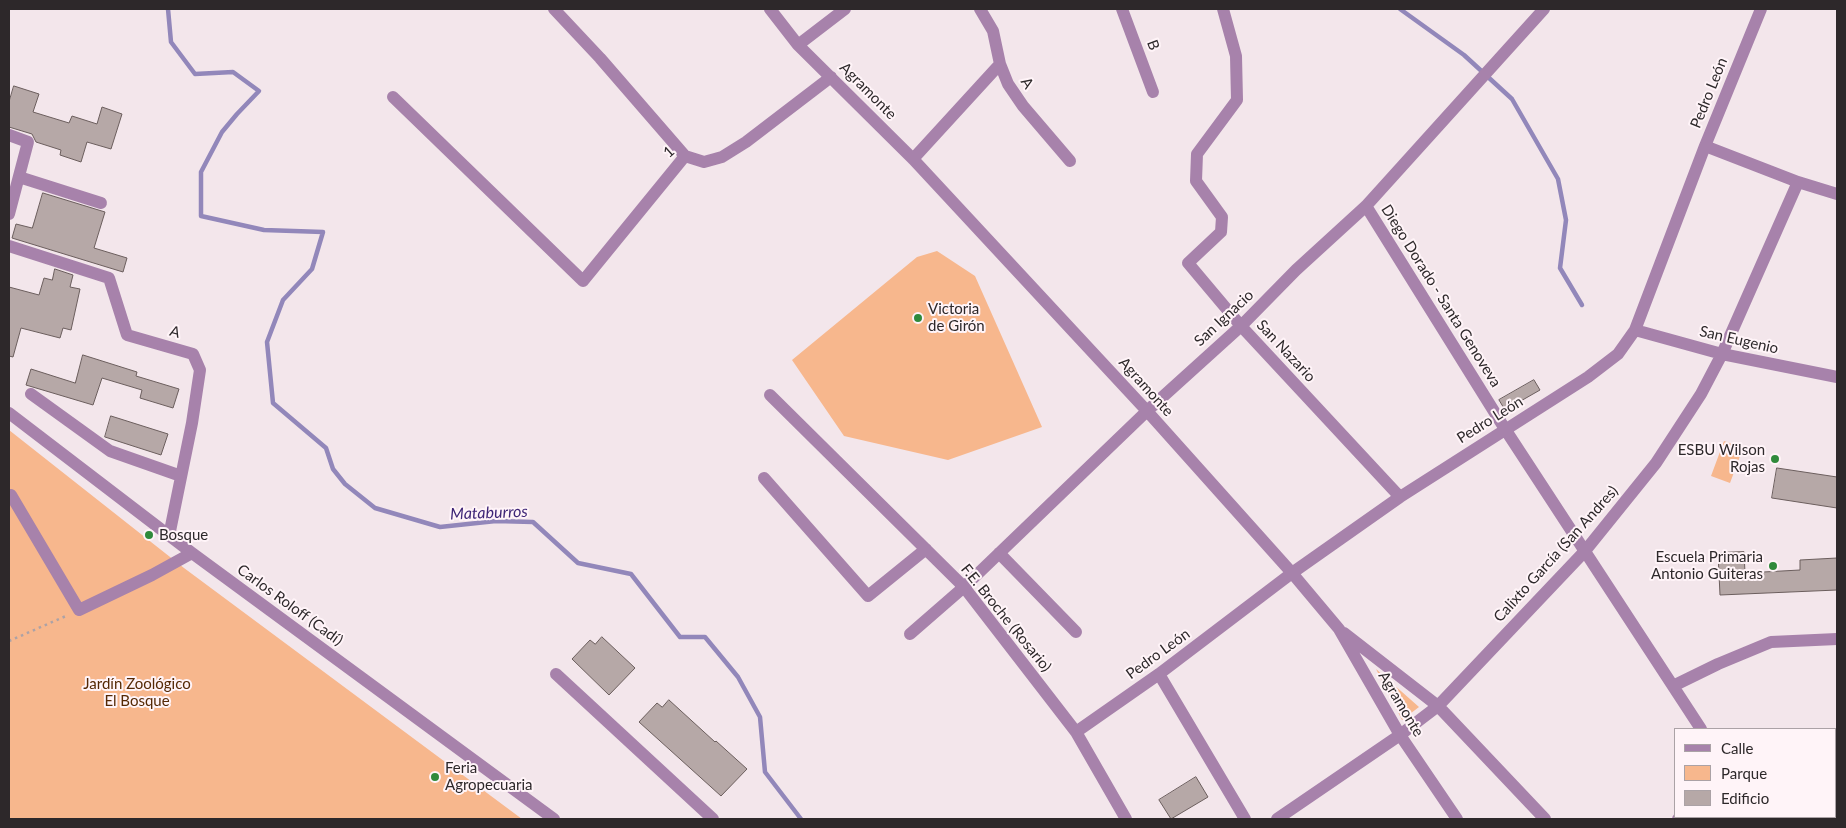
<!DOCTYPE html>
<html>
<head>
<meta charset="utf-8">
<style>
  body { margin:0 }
  #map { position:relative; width:1846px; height:828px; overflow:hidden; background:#f3e6eb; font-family:Lato,sans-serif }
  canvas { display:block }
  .frame { position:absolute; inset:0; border:10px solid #2d282a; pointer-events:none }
  .legend { position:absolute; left:1674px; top:728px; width:162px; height:90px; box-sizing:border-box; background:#fff4f8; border:1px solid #aba2a6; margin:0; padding:6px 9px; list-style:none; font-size:15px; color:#2d282a }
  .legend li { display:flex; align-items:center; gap:10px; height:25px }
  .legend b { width:25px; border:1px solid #aba2a6 }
</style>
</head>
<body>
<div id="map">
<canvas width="1846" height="828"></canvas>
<div class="frame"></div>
<ul class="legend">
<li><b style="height:6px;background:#a782ab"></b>Calle</li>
<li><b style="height:14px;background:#f7b78d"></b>Parque</li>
<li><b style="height:14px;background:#b6a8a7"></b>Edificio</li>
</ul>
</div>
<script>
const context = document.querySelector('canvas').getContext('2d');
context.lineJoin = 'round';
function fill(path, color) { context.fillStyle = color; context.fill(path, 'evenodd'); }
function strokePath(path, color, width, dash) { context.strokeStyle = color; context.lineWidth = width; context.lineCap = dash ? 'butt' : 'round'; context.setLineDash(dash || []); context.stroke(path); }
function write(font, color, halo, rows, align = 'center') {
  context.font = font + ' Lato,sans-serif'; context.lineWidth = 4; context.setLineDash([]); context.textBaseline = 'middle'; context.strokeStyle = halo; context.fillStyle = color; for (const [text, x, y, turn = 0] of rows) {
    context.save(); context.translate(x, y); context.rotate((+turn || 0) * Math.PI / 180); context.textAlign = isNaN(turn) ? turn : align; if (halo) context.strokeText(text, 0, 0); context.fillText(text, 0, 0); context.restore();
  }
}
fill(new Path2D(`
  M937,251L975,276L1042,427L948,460L844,436L792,360L917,257Z
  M9,430L184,568L522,819H9Z
  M1724,441L1743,448L1730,483L1711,476Z
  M1376,669L1419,707L1402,720Z`), '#f7b78d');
strokePath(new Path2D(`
  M168,9L171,42L195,74L233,72L259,91L237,114L222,132L201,172V216L264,230L323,232L312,269L283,300L267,342L273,403L326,448L333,469L345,484L375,508L440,527L496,521L533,522L578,563L631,574L680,637H705L738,677L760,717L765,772L801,819
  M1400,9L1464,55L1512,99L1558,179L1566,220L1560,268L1582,305`), '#9287ba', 4.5);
const building = new Path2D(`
  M14,86L39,94L33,112L69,123L72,116L97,124L102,107L122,114L111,149L87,142L81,162L60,155L61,150L36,142L32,134L9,127V102Z
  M43,193L105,212L94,248L127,258L123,272L12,238L16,224L32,228Z
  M55,269L73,275L70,287L80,289L71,330L63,328L60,338L21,328L13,357L9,356V287L39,295L44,278L52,280Z
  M83,355L137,372L136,376L179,389L173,408L140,398L142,390L102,378L93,405L26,385L31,369L75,383Z
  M1534,380L1540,390L1505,410L1499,400Z
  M111,416L168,434L161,455L105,437Z
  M1777,468L1837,477V508L1772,498Z
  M1744,552L1745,573L1800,570V560L1837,558V590L1720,595L1718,553Z
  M602,637L635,668L609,695L572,659L590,640L595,644Z
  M669,700L715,742L716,741L747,769L721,796L639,722L657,703L662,707Z
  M1196,777L1208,797L1171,819L1159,800Z`);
fill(building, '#b6a8a7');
strokePath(building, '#6b5e5d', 1);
strokePath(new Path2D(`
  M9,641L66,616`), '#aca2a6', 2.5, [2.5, 4]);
strokePath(new Path2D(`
  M554,9L600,58L685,156L704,162L722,157L746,142L831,77
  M770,9L798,45L913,159L1147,411L1292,573L1339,629L1400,735L1457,819
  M980,9L993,31L1000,64L1008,84L1023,106L1070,161
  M1122,9L1153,92
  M1223,9L1236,56L1237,100L1197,154L1196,181L1222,217L1221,232L1188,263L1241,326L1400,497
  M798,45L845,9
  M393,97L583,281L685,156
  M9,135L28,142L9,214
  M1705,146L1798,182L1837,194
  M913,159L1000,64
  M19,177L101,203
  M1366,206L1505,429L1701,729
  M9,246L109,278L127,335L193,354L200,370L192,423L169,536
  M1635,330L1722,354L1837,377
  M31,394L110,451L181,476
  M770,395L964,587L1076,732L1126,819
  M9,413L192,553L554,819
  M764,478L868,596L926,549
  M11,495L79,610L152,575L192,553
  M999,553L1076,632
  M1344,633L1438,706L1545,819
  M910,634L964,587L1147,411L1241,326L1296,270L1366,206L1544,9
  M556,674L713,819
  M1159,674L1245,819
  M1673,686L1718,664L1771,642L1837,639
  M1076,732L1159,674L1292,573L1400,497L1588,377L1618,354L1635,330L1705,146L1761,9
  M1835,809L1837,805
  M1757,817L1758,819
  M1277,819L1400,735L1438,706L1585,551L1656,463L1701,394L1722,354L1798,182
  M1678,819L1683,817
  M1828,819L1830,817`), '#a782ab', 12);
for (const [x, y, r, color] of [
  [918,318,5,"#308a3b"],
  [1775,459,5,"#308a3b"],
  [149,535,5,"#308a3b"],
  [1773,566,5,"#308a3b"],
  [435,777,5,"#308a3b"]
]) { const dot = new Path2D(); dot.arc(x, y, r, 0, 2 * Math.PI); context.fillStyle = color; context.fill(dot); strokePath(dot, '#fff4f8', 2); }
write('15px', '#2d282a', '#fff4f8', [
  ["B",1153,45,69],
  ["A",1027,83,57],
  ["Agramonte",868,91,45],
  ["Pedro León",1709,93,-68],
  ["1",669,152,-42],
  ["Diego Dorado - Santa Genoveva",1441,296,58],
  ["San Ignacio",1224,318,-43],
  ["A",175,332,16],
  ["San Eugenio",1739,340,13],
  ["San Nazario",1286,351,47],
  ["Agramonte",1146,387,48],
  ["Pedro León",1490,420,-32],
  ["Calixto García (San Andres)",1556,554,-48],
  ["Carlos Roloff (Cadí)",290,605,36],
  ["F.E. Broche (Rosario)",1006,618,51],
  ["Pedro León",1158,654,-36],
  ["Agramonte",1401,704,59]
]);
write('15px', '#2d282a', '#fff4f8', [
  ["Victoria",928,309],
  ["de Girón",928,326],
  ["ESBU Wilson",1765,450,"right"],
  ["Rojas",1765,467,"right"],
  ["Bosque",159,535],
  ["Escuela Primaria",1763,557,"right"],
  ["Antonio Guiteras",1763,574,"right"],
  ["Feria",445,768],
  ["Agropecuaria",445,785]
], 'left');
write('15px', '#552905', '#fff4f8', [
  ["Jardín Zoológico",137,684],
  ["El Bosque",137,701]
]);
write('italic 16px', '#3e2576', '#fff4f8', [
  ["Mataburros",489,513,-2]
]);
</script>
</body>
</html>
